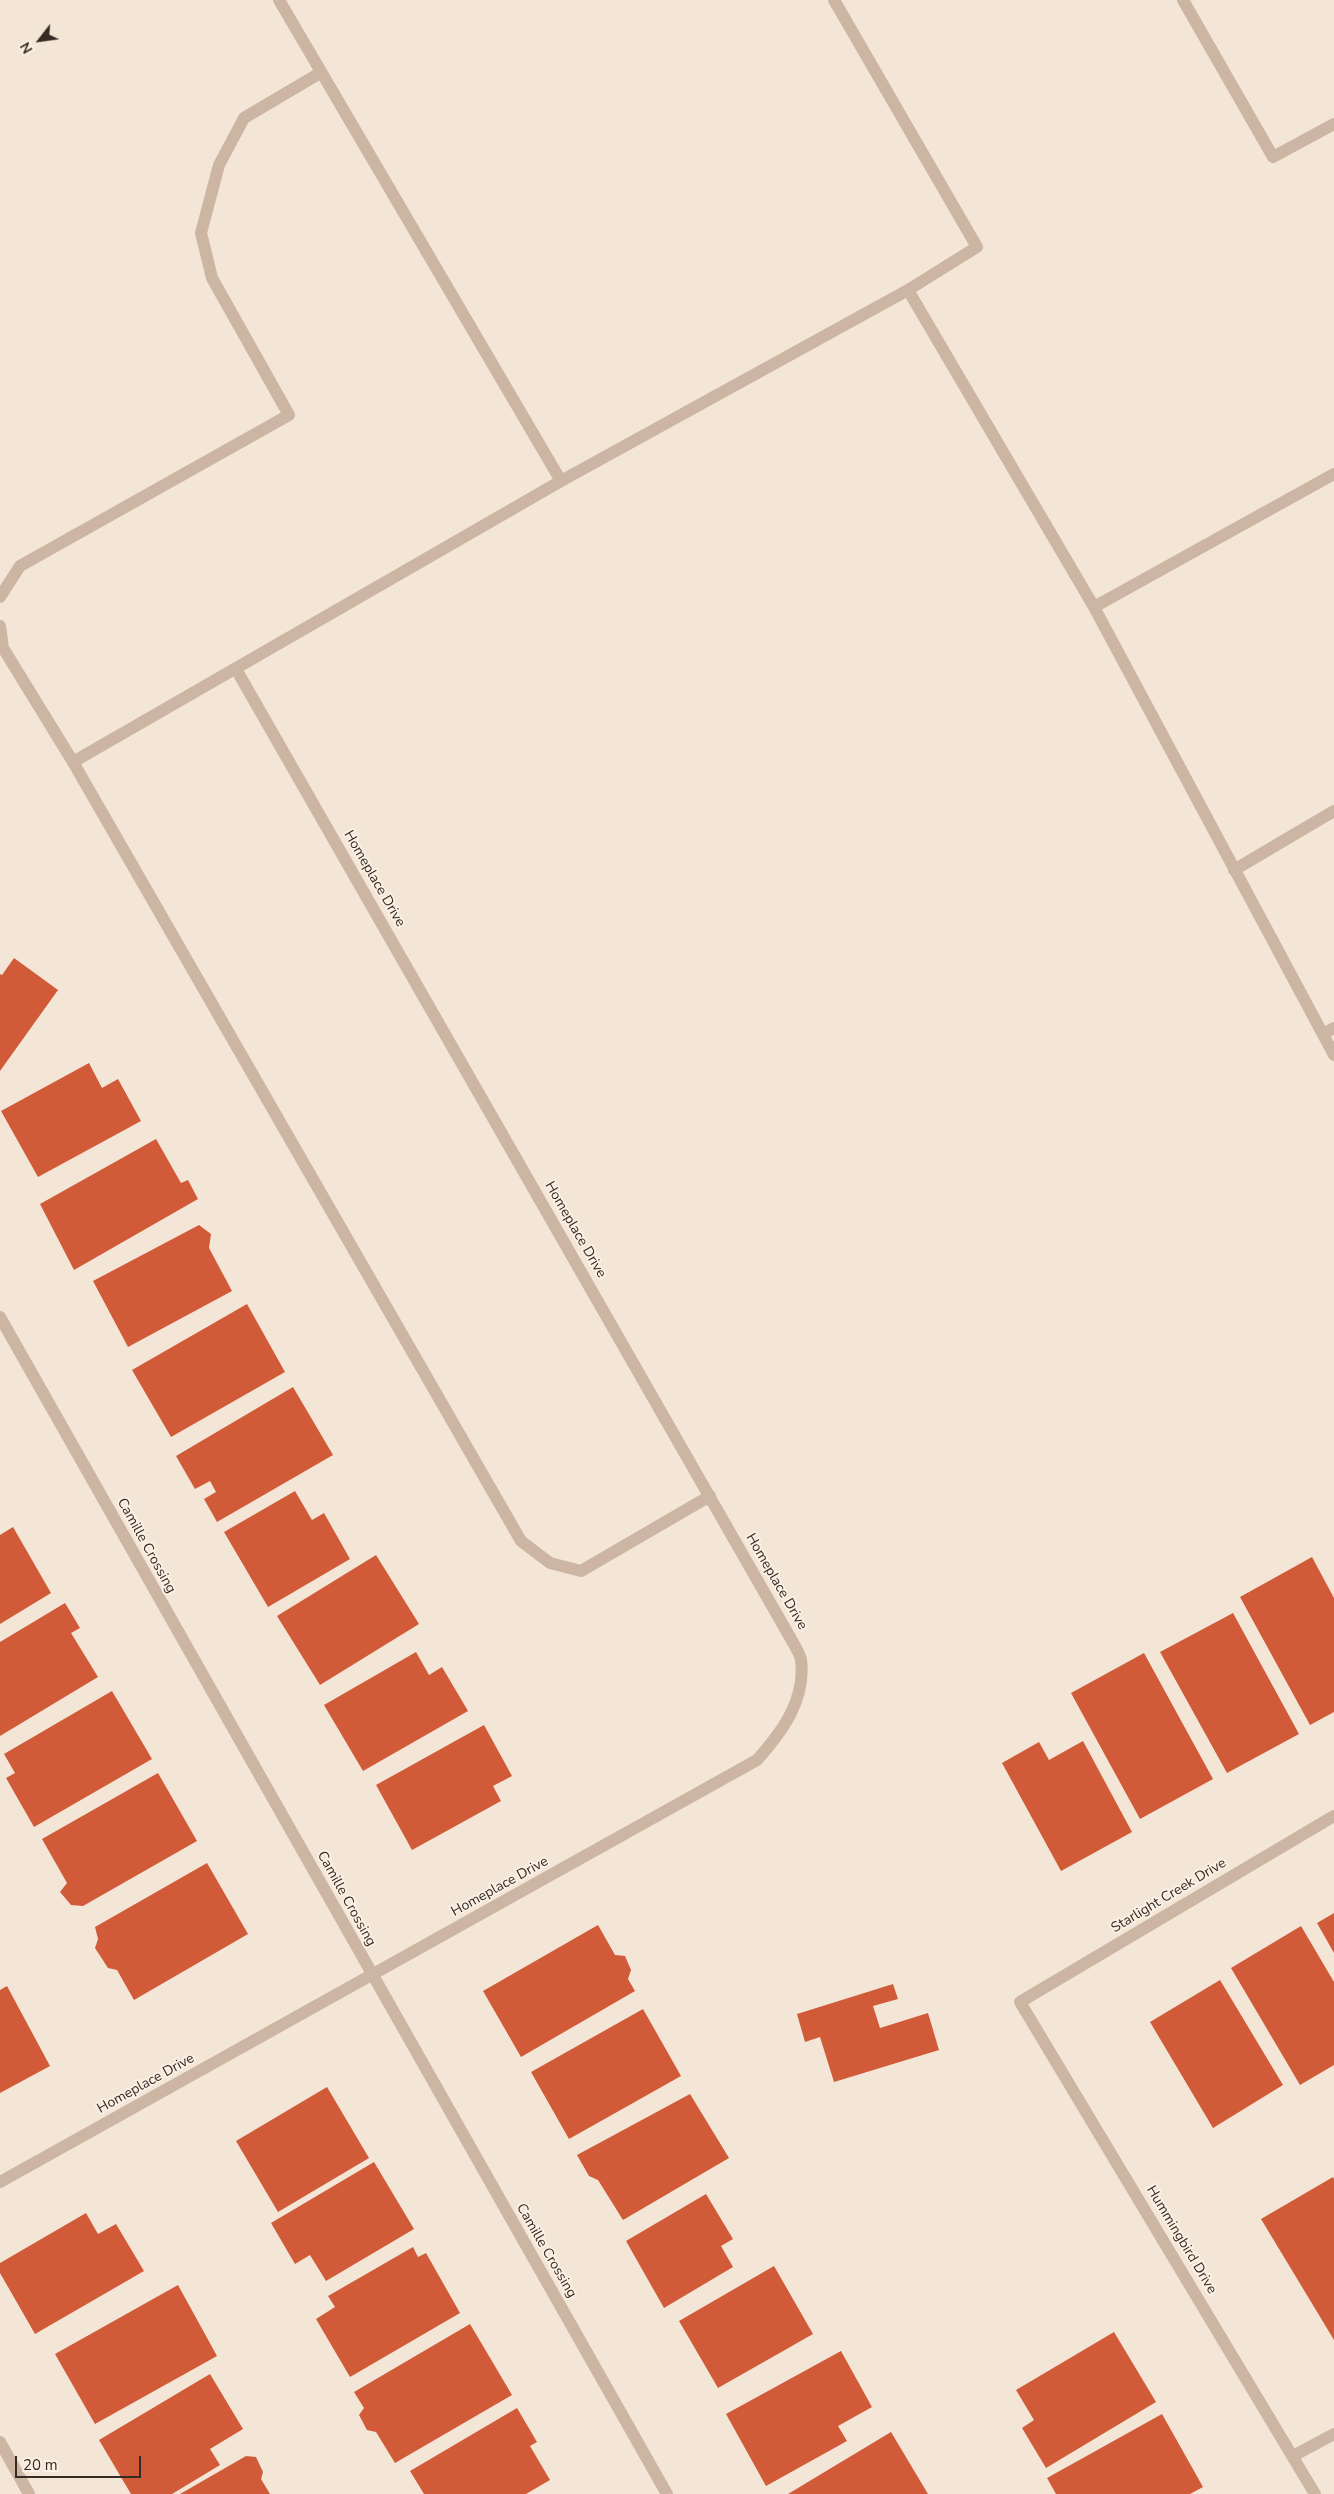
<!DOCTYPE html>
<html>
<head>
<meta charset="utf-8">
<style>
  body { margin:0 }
  #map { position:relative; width:1334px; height:2494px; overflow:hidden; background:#f3e6d7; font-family:"Nunito Sans",sans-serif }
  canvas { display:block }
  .north { position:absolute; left:15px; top:15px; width:50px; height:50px; -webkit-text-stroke:4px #fbf0e4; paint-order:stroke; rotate:240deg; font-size:14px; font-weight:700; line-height:20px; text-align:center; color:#362a25 }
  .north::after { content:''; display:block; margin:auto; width:18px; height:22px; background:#362a25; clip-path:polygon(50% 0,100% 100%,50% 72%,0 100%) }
  .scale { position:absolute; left:15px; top:2456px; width:126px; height:22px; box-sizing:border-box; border:2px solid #362a25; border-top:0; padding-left:6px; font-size:15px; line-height:18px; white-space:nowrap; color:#362a25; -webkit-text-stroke:4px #fbf0e4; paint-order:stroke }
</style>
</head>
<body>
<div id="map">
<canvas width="1334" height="2494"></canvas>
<div class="north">N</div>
<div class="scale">20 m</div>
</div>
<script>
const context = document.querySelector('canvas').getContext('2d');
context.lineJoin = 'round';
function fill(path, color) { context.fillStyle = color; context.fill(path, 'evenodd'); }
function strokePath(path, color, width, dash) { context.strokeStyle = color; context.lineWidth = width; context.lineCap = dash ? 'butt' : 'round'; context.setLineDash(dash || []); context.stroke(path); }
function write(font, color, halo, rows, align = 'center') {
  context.font = font + ' "Nunito Sans",sans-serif'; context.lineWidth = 4; context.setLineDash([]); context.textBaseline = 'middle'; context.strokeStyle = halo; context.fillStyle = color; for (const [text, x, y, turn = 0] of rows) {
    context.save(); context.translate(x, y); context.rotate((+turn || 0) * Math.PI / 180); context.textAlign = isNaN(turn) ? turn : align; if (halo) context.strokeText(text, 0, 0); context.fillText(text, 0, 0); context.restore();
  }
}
fill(new Path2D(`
  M14,958L58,990L0,1071V974L2,975Z
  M89,1063L102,1088L118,1079L141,1121L38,1177L1,1111Z
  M156,1139L181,1183L188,1180L198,1199L74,1270L40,1204Z
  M199,1225L211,1234L209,1248L232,1291L128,1347L93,1281Z
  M247,1304L285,1372L171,1437L132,1370Z
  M293,1387L333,1455L217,1522L204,1499L216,1492L210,1481L195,1489L176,1456Z
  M295,1491L312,1520L324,1513L350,1559L268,1607L224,1532Z
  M13,1527L51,1593L0,1624V1535Z
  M376,1555L419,1624L320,1685L277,1616Z
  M1312,1557L1334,1598V1712L1310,1725L1240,1597Z
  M65,1603L80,1628L71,1633L98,1677L0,1736V1642Z
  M1233,1613L1299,1734L1227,1773L1160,1652Z
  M416,1652L429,1675L442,1667L468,1711L363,1771L324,1705Z
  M1144,1653L1213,1779L1140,1819L1071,1693Z
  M112,1691L152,1759L34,1827L6,1778L15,1773L4,1754Z
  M484,1725L512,1776L493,1786L501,1801L412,1850L376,1785Z
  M1083,1741L1132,1832L1061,1871L1002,1763L1039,1742L1049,1760Z
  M158,1773L197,1841L83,1906L71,1905L60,1892L67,1883L42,1839Z
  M207,1863L248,1934L134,2000L117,1970L108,1968L95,1948L98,1939L95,1927Z
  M1334,1913V1953L1317,1923Z
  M598,1925L615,1955L625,1956L631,1970L628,1979L635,1991L521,2057L483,1991Z
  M1301,1926L1334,1982V2065L1300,2085L1231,1968Z
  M1220,1980L1283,2085L1213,2128L1150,2022Z
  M893,1984L898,1999L873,2006L880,2028L928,2013L939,2050L834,2082L820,2037L805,2042L797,2014Z
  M7,1986L50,2066L0,2093V1990Z
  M643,2009L681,2076L569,2139L531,2072Z
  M327,2087L369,2158L278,2212L236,2141Z
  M690,2094L729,2158L623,2220L598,2180L589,2176L577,2155Z
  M374,2162L414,2229L326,2281L310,2255L295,2264L271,2223Z
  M1333,2177L1334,2179V2340L1261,2219Z
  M706,2194L733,2239L721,2246L733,2267L664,2308L626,2241Z
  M86,2213L98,2234L116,2224L144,2271L35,2334L0,2273V2263Z
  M413,2247L418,2257L426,2253L460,2313L350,2377L316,2319L335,2307L328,2296Z
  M774,2266L813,2334L718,2388L679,2321Z
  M178,2285L217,2356L95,2424L55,2354Z
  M470,2324L512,2395L395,2463L376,2432L367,2430L359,2415L364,2408L354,2392Z
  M1114,2332L1156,2402L1046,2468L1022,2428L1034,2420L1016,2390Z
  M841,2351L872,2407L838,2426L847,2441L766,2486L726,2414Z
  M210,2374L243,2429L210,2449L220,2465L172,2494H131L99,2440Z
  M517,2408L537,2442L530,2446L550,2480L526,2494H424L410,2471Z
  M1162,2414L1203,2487L1190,2494H1056L1047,2478Z
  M891,2432L928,2494H788Z
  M246,2456L256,2457L263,2472L261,2479L270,2494H180Z`), '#d15a38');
strokePath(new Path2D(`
  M834,0L977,247L908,290L1094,607
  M1183,0L1273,157L1334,124
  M1334,474L1094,607L1334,1055
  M561,481L908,290
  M0,597L20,566L289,415L212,278L201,233L219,165L244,118L320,73
  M0,626L3,648L73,762L521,1541L550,1563L581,1571L710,1496
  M73,762L561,481L279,0
  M1234,870L1334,811
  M1323,1034L1334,1028`), '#ccb5a2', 12);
strokePath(new Path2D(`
  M0,1317L667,2494
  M0,2182L757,1760C782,1732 806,1700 801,1660C800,1653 794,1645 791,1639L236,669
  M0,2442L29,2494
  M1293,2456L1334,2434
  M1315,2494L1020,2002L1334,1816`), '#ccb5a2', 12);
write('14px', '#362a25', '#fbf0e4', [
  ["Homeplace Drive",374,879,60],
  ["Homeplace Drive",575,1230,60],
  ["Camille Crossing",146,1546,61],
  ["Homeplace Drive",776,1582,60],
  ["Homeplace Drive",500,1887,-29],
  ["Starlight Creek Drive",1169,1896,-31],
  ["Camille Crossing",346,1899,61],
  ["Homeplace Drive",146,2084,-29],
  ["Hummingbird Drive",1181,2240,59],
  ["Camille Crossing",546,2251,60]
]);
</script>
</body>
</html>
